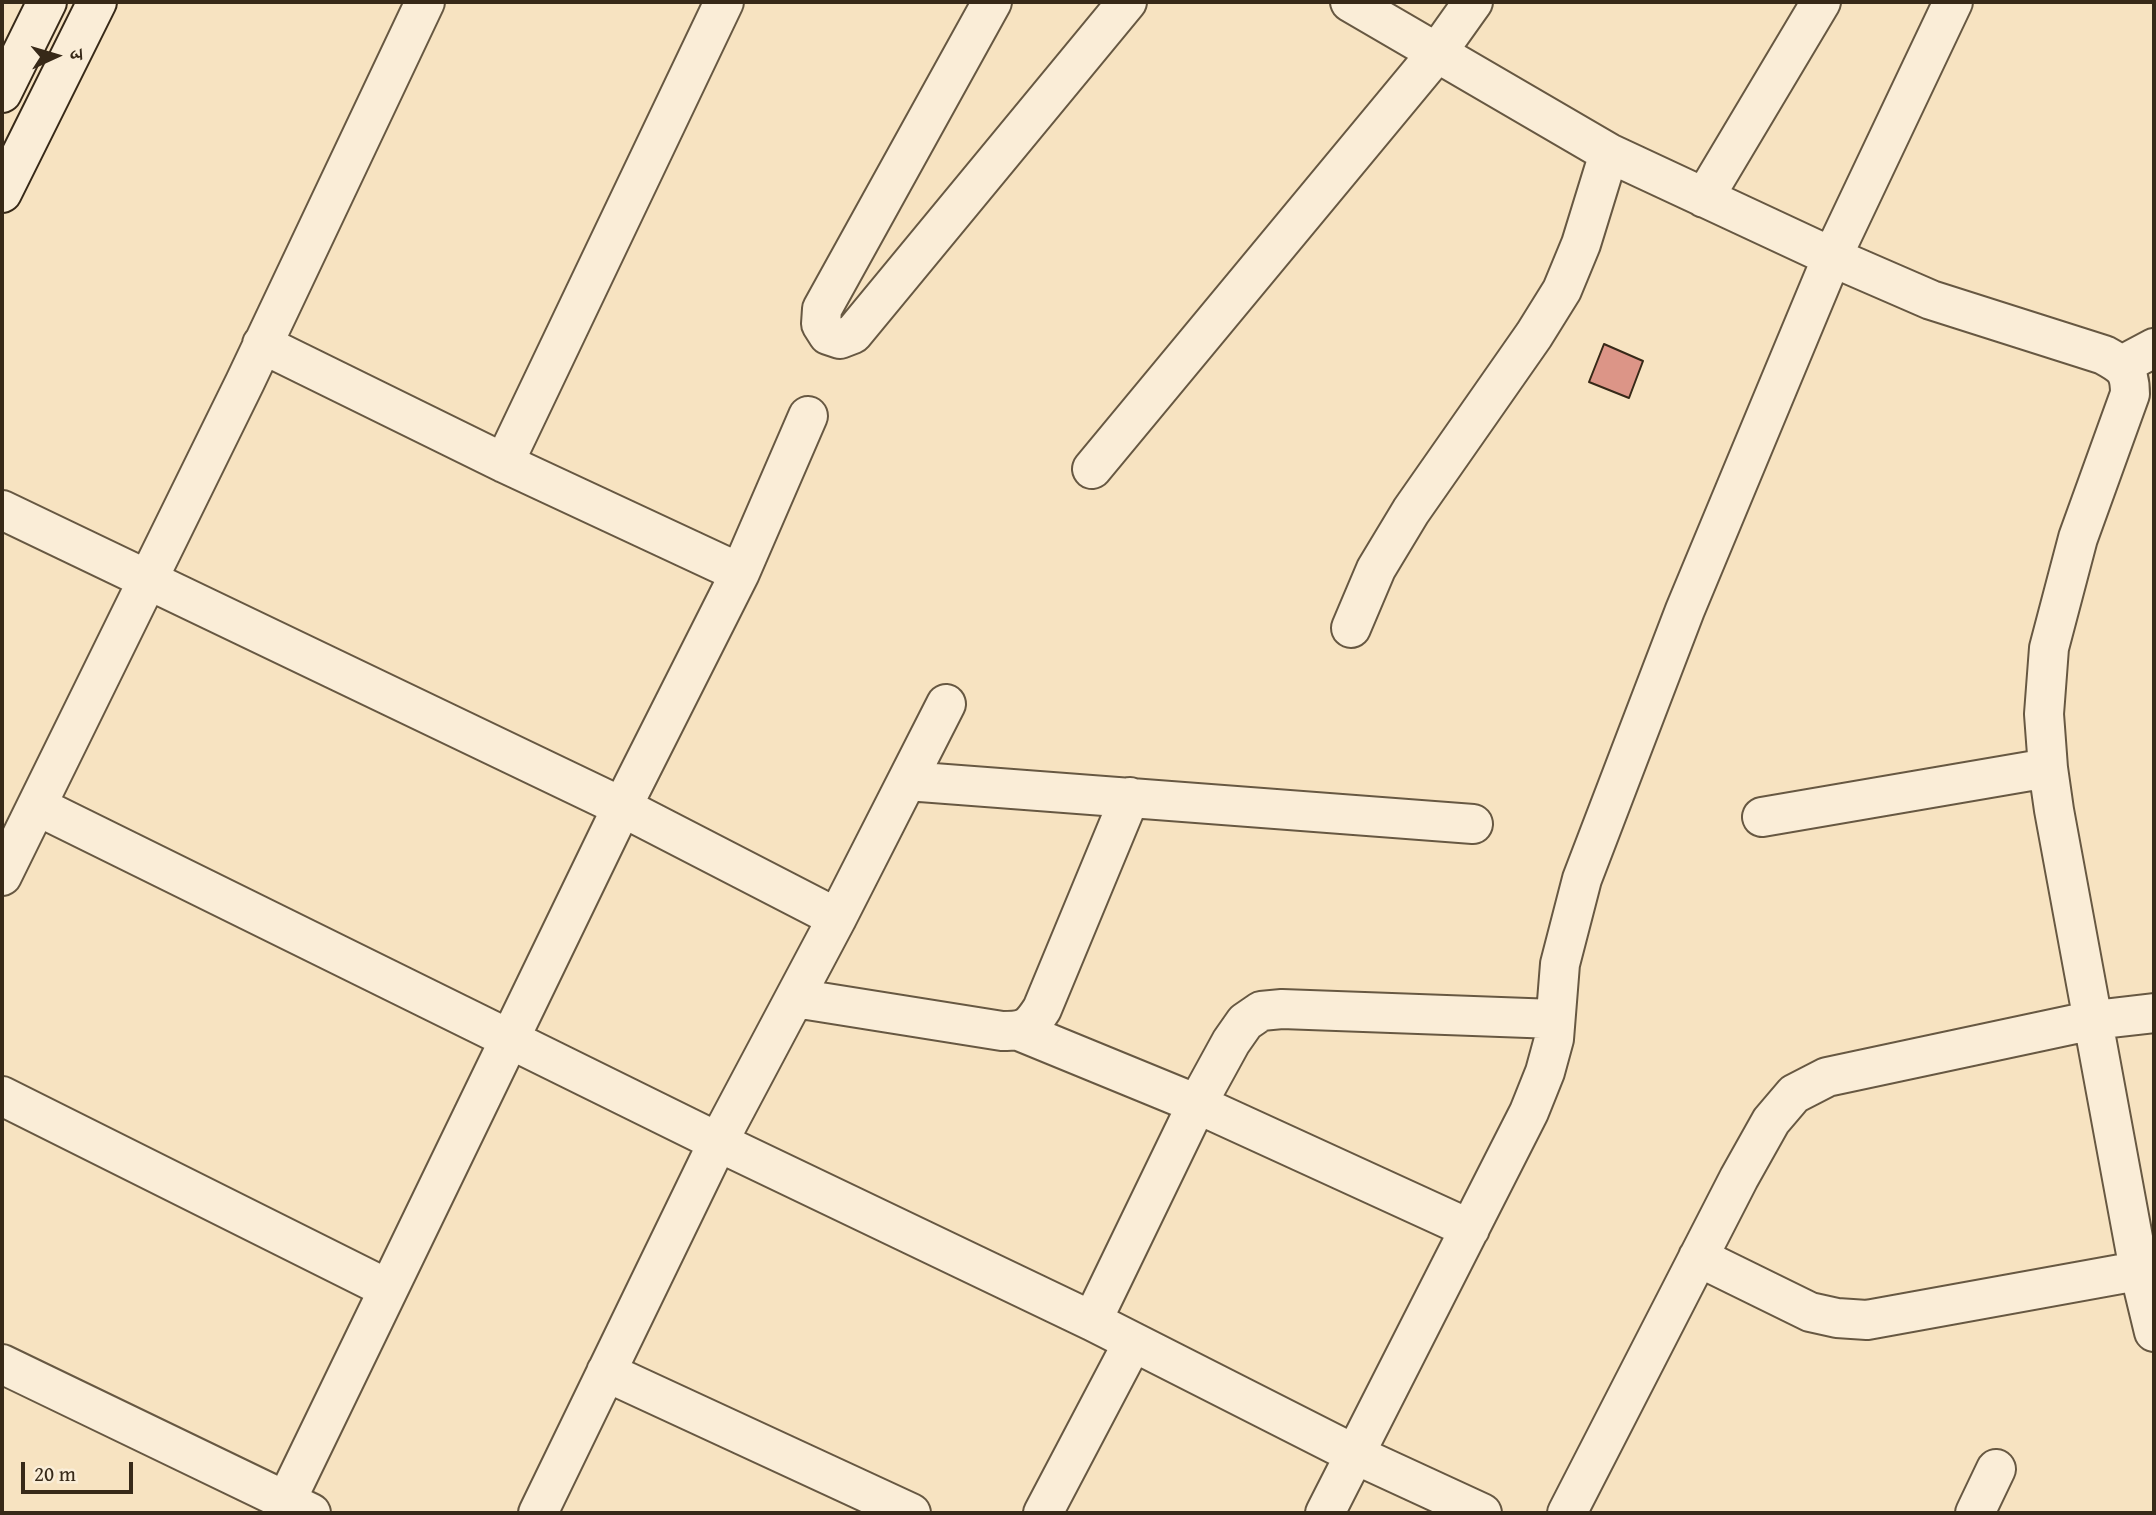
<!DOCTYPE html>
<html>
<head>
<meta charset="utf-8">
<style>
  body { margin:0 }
  #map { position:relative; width:2156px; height:1515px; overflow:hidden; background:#f7e3c1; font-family:"Gentium Book Plus","Noto Serif Devanagari",serif }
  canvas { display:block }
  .frame { position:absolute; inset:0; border:4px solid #372918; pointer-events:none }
  .north { position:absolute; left:21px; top:21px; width:70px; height:70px; -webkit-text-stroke:5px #faedd7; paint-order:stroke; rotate:86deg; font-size:19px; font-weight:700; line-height:28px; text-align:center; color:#372918 }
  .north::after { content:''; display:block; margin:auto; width:24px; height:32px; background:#372918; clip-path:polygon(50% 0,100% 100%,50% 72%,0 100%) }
  .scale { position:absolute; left:21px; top:1462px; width:112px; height:32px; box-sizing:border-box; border:4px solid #372918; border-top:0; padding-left:9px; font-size:21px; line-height:24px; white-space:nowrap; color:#372918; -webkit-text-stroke:5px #faedd7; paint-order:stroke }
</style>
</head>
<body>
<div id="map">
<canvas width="2156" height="1515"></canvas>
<div class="frame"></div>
<div class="north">उ</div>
<div class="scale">20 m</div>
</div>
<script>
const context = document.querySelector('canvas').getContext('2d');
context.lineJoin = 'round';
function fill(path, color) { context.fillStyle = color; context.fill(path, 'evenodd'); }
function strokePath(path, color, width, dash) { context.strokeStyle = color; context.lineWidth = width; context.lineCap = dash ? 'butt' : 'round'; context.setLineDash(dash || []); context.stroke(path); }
const building = new Path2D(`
  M1604,344L1643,361L1629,398L1589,382Z`);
fill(building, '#dc9587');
strokePath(building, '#372918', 2);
const minor = new Path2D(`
  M992,2L822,309L821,324L828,335L840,339L853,334L1127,2
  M1350,2L1609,153L1832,257L1931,300L2104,355C2124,366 2130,370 2130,394L2078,538L2049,648L2044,714L2048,768L2054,810L2139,1270L2154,1332
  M1704,198L1821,2
  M262,344L504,463L740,573
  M2122,365L2154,348
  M504,463L724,2
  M1092,469L1436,54L1473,2
  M2,510L622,807L837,918
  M1351,628L1376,569L1411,511L1534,335L1562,290L1581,244L1609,153
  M907,781L1473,824
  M37,806L718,1142L1092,1321L1354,1454L1482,1513
  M1762,817L2048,768
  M2,876L245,382L425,2
  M795,998L1002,1031C1025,1031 1029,1029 1042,1009L1130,797
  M1019,1031L1197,1104L1470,1229
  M2,1096L388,1289
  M1698,1257L1810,1312L1837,1318L1867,1320L2154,1268
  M1092,1321L1197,1104L1231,1042L1245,1022L1261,1011L1282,1009L1555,1019
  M2,1364L311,1513
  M606,1372L911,1513
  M286,1501L622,807L740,573L808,416
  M538,1513L718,1142L837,918L946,704
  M1043,1513L1133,1342
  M1325,1513L1529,1112L1545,1072L1554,1039L1560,964L1582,879L1685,610L1832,257L1953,2
  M1567,1513L1739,1178L1771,1121L1794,1094L1827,1077L2094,1020L2154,1013
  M1975,1513L1996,1469`);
const secondary = new Path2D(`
  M2,93L47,2
  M2,193L97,2`);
strokePath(minor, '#675842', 42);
strokePath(secondary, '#372918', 42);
strokePath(minor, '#faedd7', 38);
strokePath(secondary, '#faedd7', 38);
</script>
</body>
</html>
